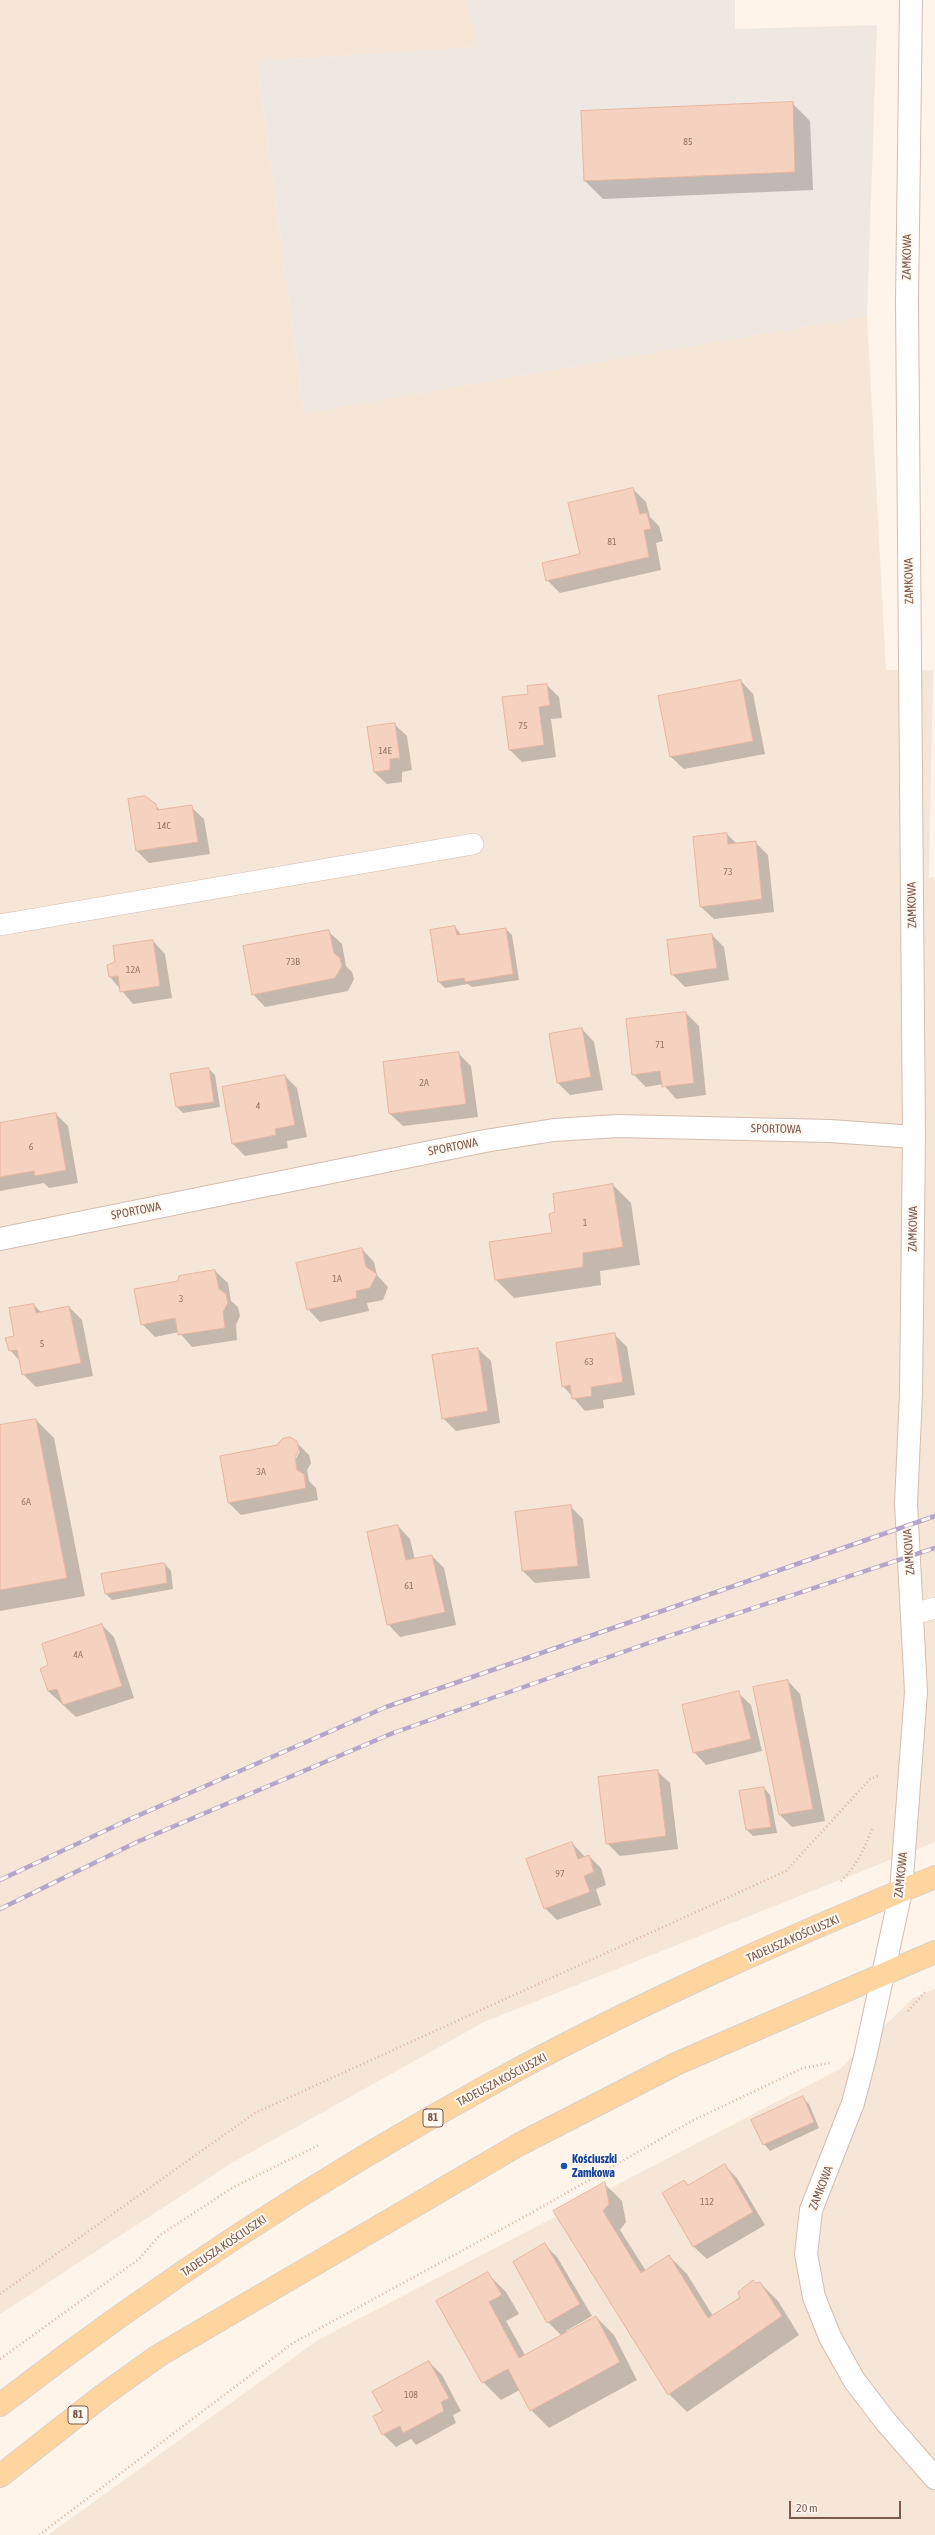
<!DOCTYPE html>
<html>
<head>
<meta charset="utf-8">
<style>
  body { margin:0 }
  #map { position:relative; width:935px; height:2535px; overflow:hidden; background:#fef4e9; font-family:"Asap Condensed",sans-serif }
  canvas { display:block }
  .scale { position:absolute; left:789px; top:2501px; width:112px; height:18px; box-sizing:border-box; border:2px solid #7b584a; border-top:0; padding-left:5px; font-size:12px; line-height:14px; white-space:nowrap; color:#7b584a; -webkit-text-stroke:3px #fff8f1; paint-order:stroke }
</style>
</head>
<body>
<div id="map">
<canvas width="935" height="2535"></canvas>
<div class="scale">20 m</div>
</div>
<script>
const context = document.querySelector('canvas').getContext('2d');
context.lineJoin = 'round';
function fill(path, color) { context.fillStyle = color; context.fill(path, 'evenodd'); }
function strokePath(path, color, width, dash) { context.strokeStyle = color; context.lineWidth = width; context.lineCap = dash ? 'butt' : 'round'; context.setLineDash(dash || []); context.stroke(path); }
function write(font, color, halo, rows, align = 'center') {
  context.font = font + ' "Asap Condensed",sans-serif'; context.lineWidth = 4; context.setLineDash([]); context.textBaseline = 'middle'; context.strokeStyle = halo; context.fillStyle = color; for (const [text, x, y, turn = 0] of rows) {
    context.save(); context.translate(x, y); context.rotate((+turn || 0) * Math.PI / 180); context.textAlign = isNaN(turn) ? turn : align; if (halo) context.strokeText(text, 0, 0); context.fillText(text, 0, 0); context.restore();
  }
}
fill(new Path2D(`
  M0,0H465L480,47L257,61L304,413L867,316L886,670H933L929,878L935,877V1842L484,2022L230,2164L0,2314Z
  M935,1989V2535H48L318,2340L840,2069L913,1998Z`), '#f6e6d7');
fill(new Path2D(`
  M465,0H735V29L877,25L867,316L304,413L257,61L479,47Z`), '#efe7e2');
fill(new Path2D(`
  M792,103L810,121L813,190L603,199L585,181Z
  M633,489L646,502L650,517L659,526L663,541L656,543L661,570L560,593L547,580L581,555Z
  M741,681L753,694L765,754L684,769L671,757Z
  M547,685L559,697L562,718L551,719L556,757L522,762L509,749L529,695Z
  M394,724L407,736L412,770L402,772V782L387,784L374,772Z
  M129,799L155,805L161,811L191,807L204,819L210,854L149,863L137,851Z
  M727,834L737,844L755,842L768,855L774,912L714,919L701,907L694,838Z
  M455,927L462,936L506,929L512,935L519,980L472,987L468,984L445,988L439,982Z
  M329,932L342,944L346,966L352,972L354,979L348,991L265,1007L253,994Z
  M712,935L724,947L729,980L685,987L672,974Z
  M153,941L165,954L172,998L133,1004L110,977L116,963Z
  M686,1013L699,1026L706,1095L676,1099L663,1084L646,1087L633,1074Z
  M582,1029L594,1042L603,1090L570,1095L558,1083Z
  M458,1053L471,1066L478,1117L403,1126L390,1114L384,1063Z
  M209,1069L215,1075L220,1107L183,1113L177,1107L172,1075Z
  M285,1076L297,1088L307,1137L287,1141L288,1148L245,1156L233,1144Z
  M56,1114L68,1126L78,1183L49,1188L44,1183L0,1191V1124Z
  M613,1185L631,1203L640,1265L600,1271L601,1285L514,1298L496,1280Z
  M362,1249L374,1262L377,1275L388,1287L383,1300L367,1303L369,1311L320,1322L308,1309Z
  M215,1271L228,1283L231,1301L238,1307L240,1316L236,1325L237,1340L192,1347L179,1332L155,1337L142,1324L178,1281Z
  M34,1305L41,1312L69,1307L82,1320L93,1376L36,1387L23,1374L20,1361L10,1350Z
  M614,1334L627,1347L635,1395L603,1400L604,1408L585,1411L563,1386Z
  M478,1349L491,1361L500,1423L456,1431L443,1418Z
  M36,1420L54,1438L85,1596L0,1611V1426Z
  M296,1442L309,1455L311,1463L307,1470L309,1481L316,1488L318,1500L241,1515L229,1503ZM297,1451H300L294,1462L292,1461Z
  M570,1506L583,1519L590,1578L535,1583L523,1571Z
  M398,1526L410,1539L415,1560L432,1556L444,1568L456,1625L400,1637L388,1624Z
  M165,1564L171,1571L173,1589L112,1600L106,1594Z
  M102,1625L114,1637L134,1698L76,1717L48,1691L49,1666Z
  M788,1681L800,1694L825,1821L792,1827L780,1815Z
  M738,1693L751,1705L762,1751L706,1765L694,1752Z
  M657,1771L670,1783L678,1849L620,1856L607,1843Z
  M764,1788L770,1795L777,1833L753,1836L747,1830Z
  M572,1843L585,1857L589,1856L601,1868L606,1885L596,1889L601,1905L557,1920L545,1908Z
  M802,2098L809,2104L819,2128L770,2151L764,2144Z
  M725,2166L737,2178L765,2225L707,2259L694,2247L664,2193L688,2186Z
  M604,2183L622,2201L626,2222L620,2230L646,2271L669,2256L687,2274L713,2316L760,2283L778,2301L799,2335L687,2412L669,2394L555,2211Z
  M545,2245L557,2257L592,2316L566,2331L567,2333L596,2317L614,2335L637,2380L549,2428L531,2410L520,2390L501,2400L483,2382L488,2274L506,2292L519,2314L506,2321L525,2355L562,2336L548,2322Z
  M429,2362L442,2375L461,2411L453,2415L456,2423L416,2445L411,2439L396,2447L383,2434Z`), '#0003');
const building = new Path2D(`
  M793,102L795,172L584,181L581,111Z
  M633,488L640,514L647,513L651,529L644,530L649,557L546,581L542,563L580,554L568,503Z
  M741,680L753,741L670,757L658,696Z
  M547,684L550,705L539,707L544,745L509,750L502,697L528,694L527,686Z
  M395,723L400,758L390,759V770L374,772L367,727Z
  M145,796L156,804L157,810L192,805L198,842L136,851L128,799Z
  M727,833L728,844L756,841L762,899L700,907L693,837Z
  M455,926L457,935L506,928L513,974L465,982L464,978L438,982L430,930Z
  M329,930L334,953L340,958L342,966L335,978L252,995L243,946Z
  M712,934L717,968L671,975L667,940Z
  M153,940L160,986L120,992L118,976L109,977L107,965L115,962L113,946Z
  M686,1012L694,1083L662,1087L660,1071L632,1075L626,1019Z
  M582,1028L591,1077L557,1083L549,1034Z
  M459,1052L466,1104L389,1114L383,1062Z
  M209,1068L214,1102L176,1107L170,1074Z
  M285,1075L295,1125L275,1129L276,1135L232,1144L222,1087Z
  M56,1113L66,1170L35,1176L34,1171L0,1177V1123Z
  M613,1184L623,1247L583,1253V1267L495,1280L489,1242L552,1233L549,1214L555,1212L553,1194Z
  M362,1248L366,1267L377,1274L370,1288L356,1291L357,1298L307,1310L296,1263Z
  M215,1270L219,1289L226,1294L228,1303L223,1312L225,1328L178,1335L175,1318L141,1325L134,1289L178,1281L179,1276Z
  M34,1304L36,1313L69,1306L81,1363L22,1375L17,1350L9,1351L5,1338L14,1336L9,1308Z
  M615,1333L623,1382L591,1387L592,1396L572,1399L570,1385L562,1387L556,1343Z
  M478,1348L488,1411L442,1419L432,1355Z
  M36,1419L67,1578L0,1590V1425Z
  M290,1437L297,1441L299,1450L295,1457L297,1470L304,1474L306,1488L228,1503L220,1456L277,1445L282,1439Z
  M571,1505L578,1566L522,1571L515,1512Z
  M398,1525L406,1560L432,1555L445,1612L387,1625L367,1532Z
  M163,1563L165,1564L167,1583L105,1594L101,1574Z
  M102,1624L122,1686L63,1705L57,1689L48,1691L40,1669L48,1665L42,1644Z
  M788,1680L813,1809L779,1815L753,1687Z
  M739,1691L751,1739L693,1753L682,1705Z
  M658,1770L666,1836L606,1844L598,1777Z
  M764,1787L771,1827L746,1830L739,1791Z
  M572,1842L578,1859L589,1855L594,1872L584,1876L590,1892L544,1909L526,1859Z
  M803,2096L814,2122L763,2145L751,2120Z
  M725,2164L753,2212L693,2247L662,2193L684,2180L688,2185Z
  M605,2182L609,2204L603,2211L641,2273L669,2255L708,2318L740,2298L738,2292L753,2280L756,2283L760,2282L782,2316L668,2395L553,2211Z
  M545,2243L580,2304L547,2323L513,2262Z
  M488,2272L502,2295L489,2302L519,2358L596,2316L620,2362L530,2411L508,2369L482,2383L436,2301Z
  M429,2361L449,2398L441,2402L444,2411L403,2433L400,2426L382,2435L373,2416L383,2411L372,2392Z`);
fill(building, '#f5d1bf');
strokePath(building, '#e9b69e', 1);
const lane = new Path2D(`
  M0,925L473,844
  M913,1614L935,1608`);
const street = new Path2D(`
  M911,0L907,302L914,1137L911,1394L906,1504L916,1692L901,1891L865,2057L853,2103L811,2210L806,2254L814,2297L830,2337L854,2380L886,2422L935,2478
  M0,1239L485,1141L554,1130L618,1126L830,1131L914,1137`);
const primary = new Path2D(`
  M0,2405C154,2286 318,2179 489,2085C632,2006 784,1939 935,1877
  M0,2476L102,2396L158,2356L520,2144L678,2063L935,1952`);
strokePath(lane, '#d4bdb0', 22);
strokePath(street, '#d4bdb0', 24);
strokePath(primary, '#dad0cc', 24);
strokePath(new Path2D(`
  M841,1881C857,1865 865,1848 873,1826
  M908,2011L925,1992
  M0,2294L255,2113L786,1871L870,1779L878,1776
  M0,2359L139,2259L160,2235L232,2188L319,2145
  M39,2535L293,2343L533,2212L692,2121L803,2068L830,2063`), '#dbb4a1', 2.5, [1, 3]);
strokePath(lane, '#fff', 21);
strokePath(street, '#fff', 22);
strokePath(primary, '#ffd59f', 22);
const rail = new Path2D(`
  M0,1880L128,1820L386,1707L935,1516
  M0,1909L137,1842L393,1733L660,1639L935,1548`);
strokePath(rail, '#b6a5ca', 4.5);
strokePath(rail, '#fff8f1', 3, [9]);
for (const [x, y, r, color] of [
  [564,2166,4,"#1a4fb4"]
]) { const dot = new Path2D(); dot.arc(x, y, r, 0, 2 * Math.PI); context.fillStyle = color; context.fill(dot); strokePath(dot, '#fff8f1', 1.5); }
write('10px', '#9a7667', null, [
  ["85",688,142],
  ["81",612,542],
  ["75",523,726],
  ["14E",385,751],
  ["14C",164,826],
  ["73",728,872],
  ["73B",293,962],
  ["12A",133,970],
  ["71",660,1045],
  ["2A",424,1083],
  ["4",258,1106],
  ["6",31,1147],
  ["1",585,1223],
  ["1A",337,1279],
  ["3",181,1299],
  ["5",42,1344],
  ["63",589,1362],
  ["3A",261,1472],
  ["6A",26,1502],
  ["61",409,1586],
  ["4A",78,1655],
  ["97",560,1874],
  ["112",707,2202],
  ["108",411,2395]
]);
for (const [x, y, w] of [
  [433,2118,20],
  [78,2415,20]
]) { const box = new Path2D(); box.roundRect(x - w / 2, y - 9, w, 18, 3); context.fillStyle = '#fff8f1'; context.fill(box); strokePath(box, '#7b584a', 1); }
write('bold 11px', '#7b584a', null, [
  ["81",433,2118],
  ["81",78,2415]
]);
write('12px', '#7b584a', '#fff8f1', [
  ["ZAMKOWA",907,257,-89],
  ["ZAMKOWA",909,581,-91],
  ["ZAMKOWA",912,905,-91],
  ["SPORTOWA",776,1129,1],
  ["SPORTOWA",453,1147,-11],
  ["SPORTOWA",136,1211,-11],
  ["ZAMKOWA",913,1229,-89],
  ["ZAMKOWA",909,1552,-94],
  ["ZAMKOWA",901,1875,-84],
  ["TADEUSZA KOŚCIUSZKI",793,1939,-24],
  ["TADEUSZA KOŚCIUSZKI",502,2080,-28],
  ["ZAMKOWA",821,2188,-69],
  ["TADEUSZA KOŚCIUSZKI",224,2246,-34]
]);
write('bold 12px', '#164399', '#fff8f1', [
  ["Kościuszki",572,2159],
  ["Zamkowa",572,2173]
], 'left');
</script>
</body>
</html>
